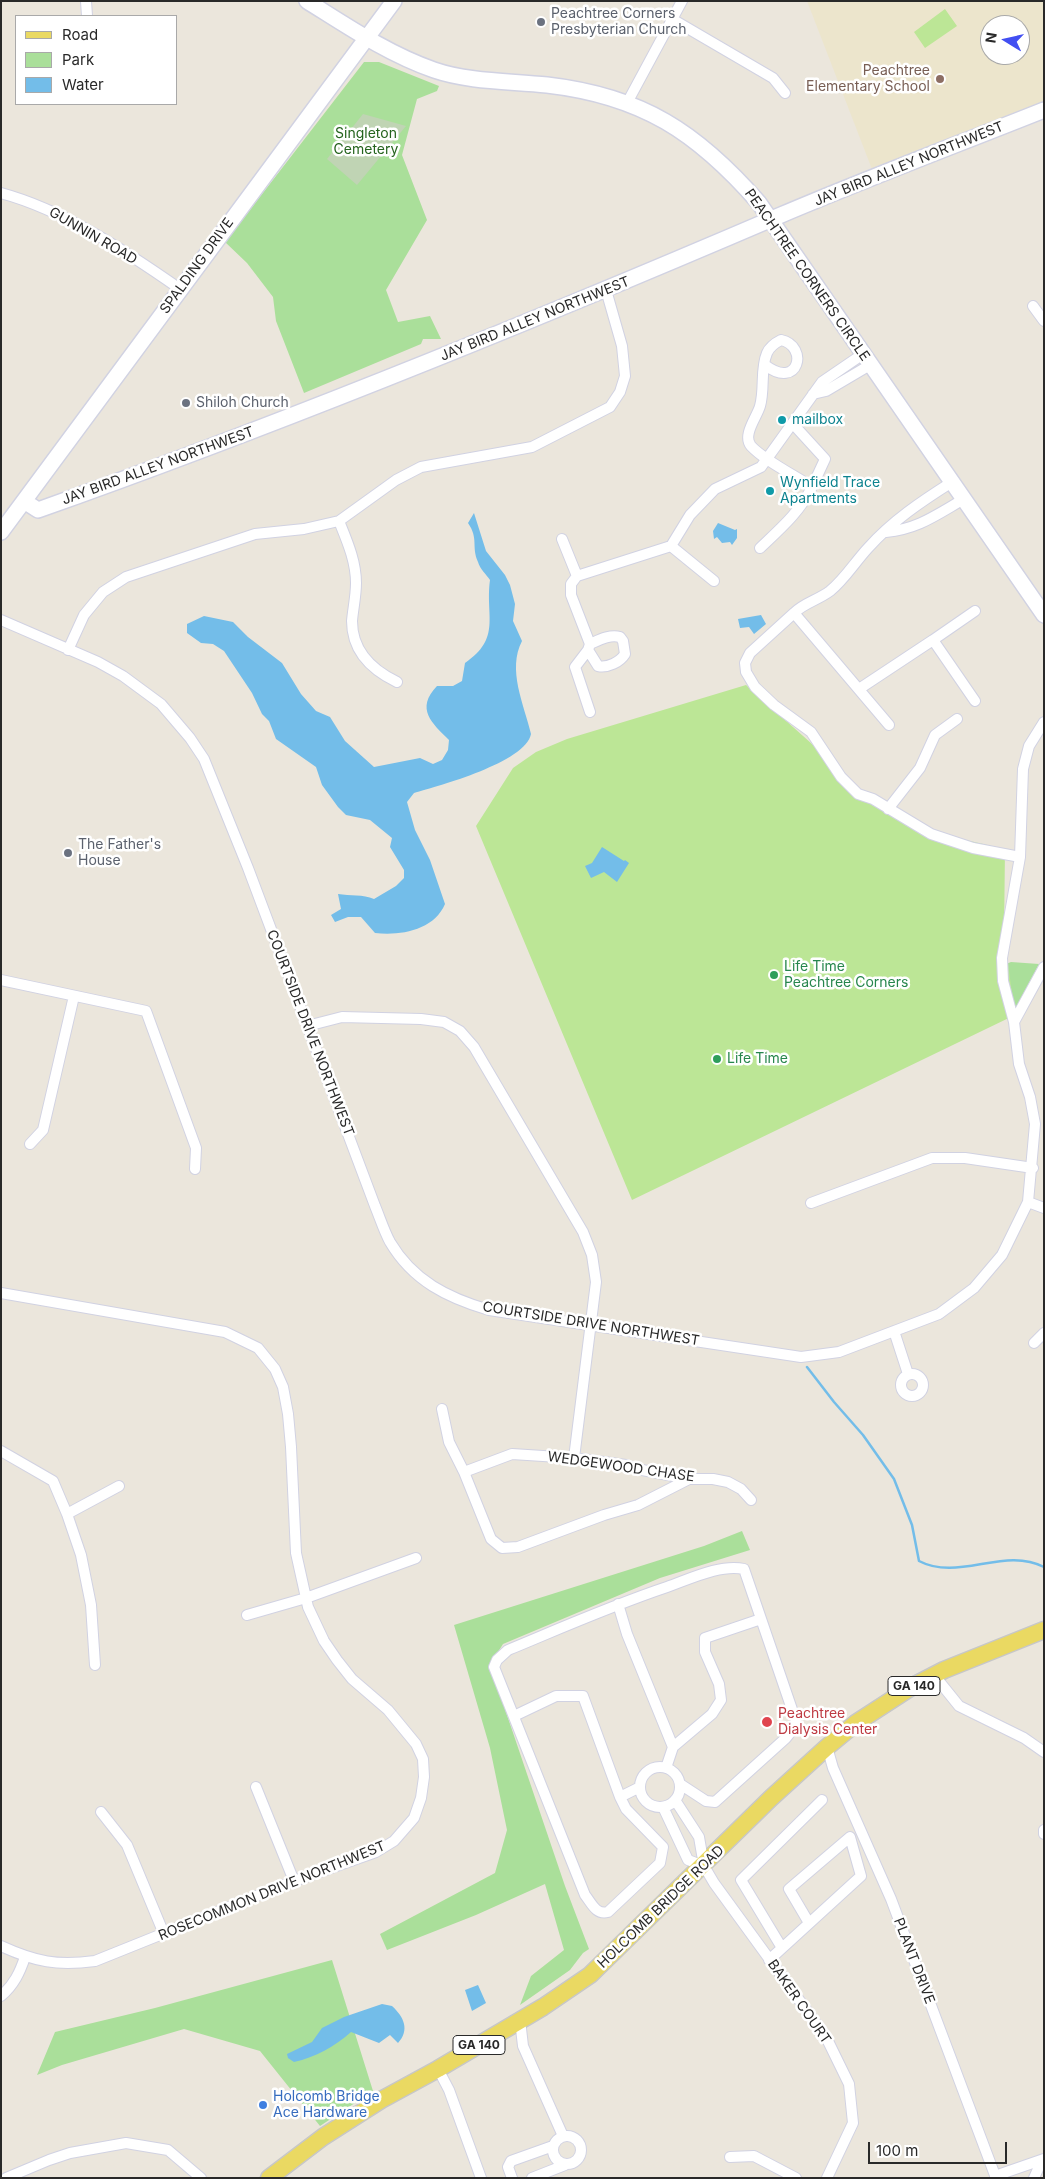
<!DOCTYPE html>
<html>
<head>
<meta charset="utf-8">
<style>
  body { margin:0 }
  #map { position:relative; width:1045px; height:2179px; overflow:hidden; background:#ebe6dc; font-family:Inter,sans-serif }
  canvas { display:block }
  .frame { position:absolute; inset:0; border:2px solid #292929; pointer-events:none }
  .legend { position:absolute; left:15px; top:15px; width:162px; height:90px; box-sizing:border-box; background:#fff; border:1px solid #a9a9a9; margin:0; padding:6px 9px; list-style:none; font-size:15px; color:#292929 }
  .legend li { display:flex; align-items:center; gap:10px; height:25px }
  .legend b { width:25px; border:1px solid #a9a9a9 }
  .north { position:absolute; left:980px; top:15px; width:50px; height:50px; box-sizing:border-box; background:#fff; border:1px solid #a9a9a9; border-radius:50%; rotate:279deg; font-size:14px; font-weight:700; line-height:20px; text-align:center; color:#292929 }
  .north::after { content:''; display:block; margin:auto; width:18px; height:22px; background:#424ff2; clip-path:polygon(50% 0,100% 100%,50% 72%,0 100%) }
  .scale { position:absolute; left:868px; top:2142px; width:139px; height:22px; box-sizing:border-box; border:2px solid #292929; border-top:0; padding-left:6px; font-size:15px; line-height:18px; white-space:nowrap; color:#292929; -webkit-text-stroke:4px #fff; paint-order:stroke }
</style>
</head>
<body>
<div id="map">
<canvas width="1045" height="2179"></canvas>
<div class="frame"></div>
<ul class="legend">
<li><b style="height:6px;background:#ead962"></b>Road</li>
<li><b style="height:14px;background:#aadf9a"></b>Park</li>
<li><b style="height:14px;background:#73bde9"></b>Water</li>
</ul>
<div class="north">N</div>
<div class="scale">100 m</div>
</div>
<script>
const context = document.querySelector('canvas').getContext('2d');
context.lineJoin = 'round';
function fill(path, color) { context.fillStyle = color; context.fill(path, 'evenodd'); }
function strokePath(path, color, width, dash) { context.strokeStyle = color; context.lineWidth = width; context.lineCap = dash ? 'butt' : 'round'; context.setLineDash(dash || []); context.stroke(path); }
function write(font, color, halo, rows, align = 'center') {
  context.font = font + ' Inter,sans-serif'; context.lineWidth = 5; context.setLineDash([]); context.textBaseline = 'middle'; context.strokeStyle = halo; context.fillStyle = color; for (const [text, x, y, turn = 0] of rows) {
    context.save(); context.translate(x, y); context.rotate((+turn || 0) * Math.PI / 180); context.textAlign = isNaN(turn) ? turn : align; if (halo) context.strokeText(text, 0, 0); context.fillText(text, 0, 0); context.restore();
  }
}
fill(new Path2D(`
  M807,1H1044V104L875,177ZM990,25H1020V55H990Z`), '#ece5cc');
fill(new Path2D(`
  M364,62H379L439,86L437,91L417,99L402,155L427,220L386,290L398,322L430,316L441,339H423L421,344L304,393L276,321L273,297L247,263L225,242Z
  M1011,962L1039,964L1014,1011L1006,964Z
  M742,1531L750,1550L660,1578L503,1644L490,1665L565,1886L589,1949L583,1953L570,1970L520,2005L531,1976L564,1950L545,1884L476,1915L387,1950L380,1934L495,1873L507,1830L490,1748L454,1625L704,1546Z
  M332,1960L373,2091L320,2126L260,2051L184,2029L62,2065L37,2075L55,2032L155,2008Z`), '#aadf9a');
fill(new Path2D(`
  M363,114L406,126L357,185L327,159Z`), '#c0d4b4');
fill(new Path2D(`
  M945,9L957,26L925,48L914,32Z
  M746,685L831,761L855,788L922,830L1005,849L1004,934L1015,1015L632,1200L476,826L513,768L536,752L567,739Z`), '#bce696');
fill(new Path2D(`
  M474,513L486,551L505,575L510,585L515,604L513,621L522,641C507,670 524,704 531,734C526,762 439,786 414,793L407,802L415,830L430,860L445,904C434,930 401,936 375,933L361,917H348L335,922L331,915L341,909L338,894C350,896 363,894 374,899L396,886L404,878V870L390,847L392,838L370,820L346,815L338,807L322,785L316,767L276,739L269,721L262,714L252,693L224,651L213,644L201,643L187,633V624L204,616L233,622L248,637L282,663L301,694L316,711L330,717L345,741L374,767L420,758L433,764L442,760L448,750L449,740C432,723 415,709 437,686H453L462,681L465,663C502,638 485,616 490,580C486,574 480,569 478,562C471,546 479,539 468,523Z
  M718,523L735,530L737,529V538L732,545L730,542L722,543L717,537L714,539L713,531Z
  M761,615L766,624L754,634L749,627L740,628L738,619Z
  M602,847L624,861L625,860L629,863L617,882L604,872L591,878L585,866L592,863Z
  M478,1985L486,2003L472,2011L465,1990Z
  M382,2004L392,2006C404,2017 410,2030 398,2043L390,2035L379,2043L351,2032C334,2047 316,2057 294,2062L288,2058L287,2054L312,2042L322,2028L344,2017Z`), '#73bde9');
strokePath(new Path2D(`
  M807,1367L834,1402L863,1435L894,1479L912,1525L919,1561C959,1582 1004,1546 1044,1567`), '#73bde9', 2.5);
const street = new Path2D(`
  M86,1L87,16
  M672,19L773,78L785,93
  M627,103L682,1
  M1,193C64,210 127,252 180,289
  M1033,306L1044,321
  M813,394L826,391L870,365
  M793,424L825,459L812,487
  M952,482C922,501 892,521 868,548C855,562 844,580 830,591C818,600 804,603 794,613L750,653L745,663L746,672L755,687L774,705L811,732L841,777L858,794L873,799L931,834L973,848L1020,857
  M339,521C347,541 356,561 356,583C356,596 353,609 352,621C352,652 372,670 397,682
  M886,532C918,529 936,515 964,499
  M562,539L577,576
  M671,546L714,581
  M760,548C780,529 800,512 812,487C794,475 765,461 751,446C742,435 757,417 760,406C765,389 760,369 767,353C770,346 775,343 781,340C809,346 799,391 765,365
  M794,613L889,725
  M1,620L98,662L123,676L161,704L190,738L204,759L248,868L375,1206C380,1218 384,1231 390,1242C413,1281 448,1298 489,1310L801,1357L839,1352L939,1314L974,1288L1002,1255L1028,1202L1035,1124L1030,1097L1019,1064L1014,1022L1003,981L1002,958L1020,857L1023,769L1029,746L1044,722
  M933,640L975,611
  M68,650L84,615L103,592L126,577L255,534L304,529L339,521L396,480L421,467L532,447L610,407L620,392L625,376L622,346L606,290
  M588,650L598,666C608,668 620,662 625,654L623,641L620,637C610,634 599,640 590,644
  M859,689L933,640L975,701
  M590,712L575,667L588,650L590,644L571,595V584L577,576L671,546L690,515L715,489L761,467L822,382L863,354
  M888,809L920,768L935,735L957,719
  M1,980L146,1011L196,1148L195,1169
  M1014,1022L1044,967
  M307,1026L342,1017L421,1019L444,1022L460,1031L474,1047L583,1232L592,1255L596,1282L574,1458
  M30,1144L43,1130L74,996
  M1028,1202L1044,1208
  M811,1203L932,1158H965L1033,1168
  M1,1293L225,1332L258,1348L275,1369L283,1387L288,1414L291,1447L296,1553L308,1607L324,1641L337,1660L352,1679L388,1710L416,1744L423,1759L424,1777L421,1798L414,1818L394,1841L376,1852L294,1881L95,1961C57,1966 36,1962 1,1946
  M894,1331L908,1374
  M1034,1343L1044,1333
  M901 1385a11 11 0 1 1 22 0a11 11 0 1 1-22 0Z
  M442,1409L449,1442L464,1472L491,1539L502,1548L518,1547L604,1515L638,1505L689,1479
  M1,1451L53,1481L67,1514L81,1555L91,1605L95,1665
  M464,1472L512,1454L574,1458L626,1465L637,1469L689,1479H713L728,1482L741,1489L751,1500
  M67,1514L119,1486
  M618,1604L627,1634L673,1747L666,1768
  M247,1615L306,1598L416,1558
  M934,1675L959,1706L1024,1738L1044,1752
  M514,1716L556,1696H583L620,1797L626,1809L663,1847L660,1863L608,1912C596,1915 592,1904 585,1895L494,1667L497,1660L508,1650C561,1628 613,1605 667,1587C690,1579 720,1564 744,1569L797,1724L786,1738L715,1802L706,1801L680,1784
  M673,1747L712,1714L721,1700L719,1684L705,1652V1638L761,1619
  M827,1747L833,1768L891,1899L996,2178
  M640 1787a20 20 0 1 1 40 0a20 20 0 1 1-40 0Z
  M256,1787L294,1881
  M620,1797L640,1787
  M675,1800L699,1837L704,1866L714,1883L826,2037L849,2084L853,2123L827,2178
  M663,1807L688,1860L704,1866
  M101,1812L127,1845L164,1934
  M1044,1830V1834
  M782,1948L741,1880L822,1800
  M769,1960L861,1876L850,1837L789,1889L809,1923
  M1,1996C14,1985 20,1972 25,1957
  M520,2020L523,2046L563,2136
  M438,2069L449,2090L481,2178
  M553 2150a14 14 0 1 1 28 0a14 14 0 1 1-28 0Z
  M730,2157L754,2156L796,2178
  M995,2176L1044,2159
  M6,2178L49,2160L70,2153L126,2143L168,2150L201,2178
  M512,2178L508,2167L511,2161L553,2146
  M532,2178L565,2165
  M1034,2178L1042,2160`);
const secondary = new Path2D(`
  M307,1C347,26 388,54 434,70C469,82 509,81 547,85C642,96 697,132 759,203L1044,615
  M24,501L38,510C289,421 536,320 781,215C868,178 956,145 1044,110
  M1,532L394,1`);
const primary = new Path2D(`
  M269,2178L323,2137L381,2100L438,2069L543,2007L590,1975L771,1798L827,1747L856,1723L913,1686L944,1670L1044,1630`);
strokePath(street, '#d1d2e2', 12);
strokePath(secondary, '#d1d2e2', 18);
strokePath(primary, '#c7c7c7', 19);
strokePath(street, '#fff', 10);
strokePath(secondary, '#fff', 15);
strokePath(primary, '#ead962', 16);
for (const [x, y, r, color] of [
  [541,22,5,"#6b7280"],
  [940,79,5,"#8d6e63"],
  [186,403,5,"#6b7280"],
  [782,420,5,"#0f9aa8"],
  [770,491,5,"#0f9aa8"],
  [68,853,5,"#6b7280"],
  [774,975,5,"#2e9e5b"],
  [717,1059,5,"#2e9e5b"],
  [767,1722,6,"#e0444e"],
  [263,2105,5,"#3f7fe0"]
]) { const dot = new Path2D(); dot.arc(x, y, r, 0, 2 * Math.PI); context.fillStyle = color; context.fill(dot); strokePath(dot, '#fff', 2); }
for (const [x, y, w] of [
  [914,1686,52],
  [479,2045,52]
]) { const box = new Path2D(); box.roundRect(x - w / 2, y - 9.5, w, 19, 4); context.fillStyle = '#fff'; context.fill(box); strokePath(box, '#292929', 1); }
write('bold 12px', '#292929', null, [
  ["GA 140",914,1686],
  ["GA 140",479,2045]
]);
write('14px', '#5b616d', '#fff', [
  ["Peachtree Corners",551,14],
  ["Presbyterian Church",551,30],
  ["Shiloh Church",196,403],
  ["The Father's",78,845],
  ["House",78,861]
], 'left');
write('14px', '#785e54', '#fff', [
  ["Peachtree",930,71],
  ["Elementary School",930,87]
], 'right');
write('14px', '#24631d', '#fff', [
  ["Singleton",366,134],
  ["Cemetery",366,150]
]);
write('14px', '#292929', '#fff', [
  ["JAY BIRD ALLEY NORTHWEST",909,164,-22],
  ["GUNNIN ROAD",93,236,30],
  ["SPALDING DRIVE",197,266,-54],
  ["PEACHTREE CORNERS CIRCLE",807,275,55],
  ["JAY BIRD ALLEY NORTHWEST",535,319,-22],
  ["JAY BIRD ALLEY NORTHWEST",158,466,-20],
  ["COURTSIDE DRIVE NORTHWEST",310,1033,69],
  ["COURTSIDE DRIVE NORTHWEST",591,1324,9],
  ["WEDGEWOOD CHASE",621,1467,8],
  ["ROSECOMMON DRIVE NORTHWEST",272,1891,-22],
  ["HOLCOMB BRIDGE ROAD",661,1907,-44],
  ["PLANT DRIVE",914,1961,69],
  ["BAKER COURT",799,2002,55]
]);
write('14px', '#0d838f', '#fff', [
  ["mailbox",792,420],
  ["Wynfield Trace",780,483],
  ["Apartments",780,499]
], 'left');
write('14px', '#27864d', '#fff', [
  ["Life Time",784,967],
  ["Peachtree Corners",784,983],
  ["Life Time",727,1059]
], 'left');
write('14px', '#be3a42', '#fff', [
  ["Peachtree",778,1714],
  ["Dialysis Center",778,1730]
], 'left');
write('14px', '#366cbe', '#fff', [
  ["Holcomb Bridge",273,2097],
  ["Ace Hardware",273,2113]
], 'left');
</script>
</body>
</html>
